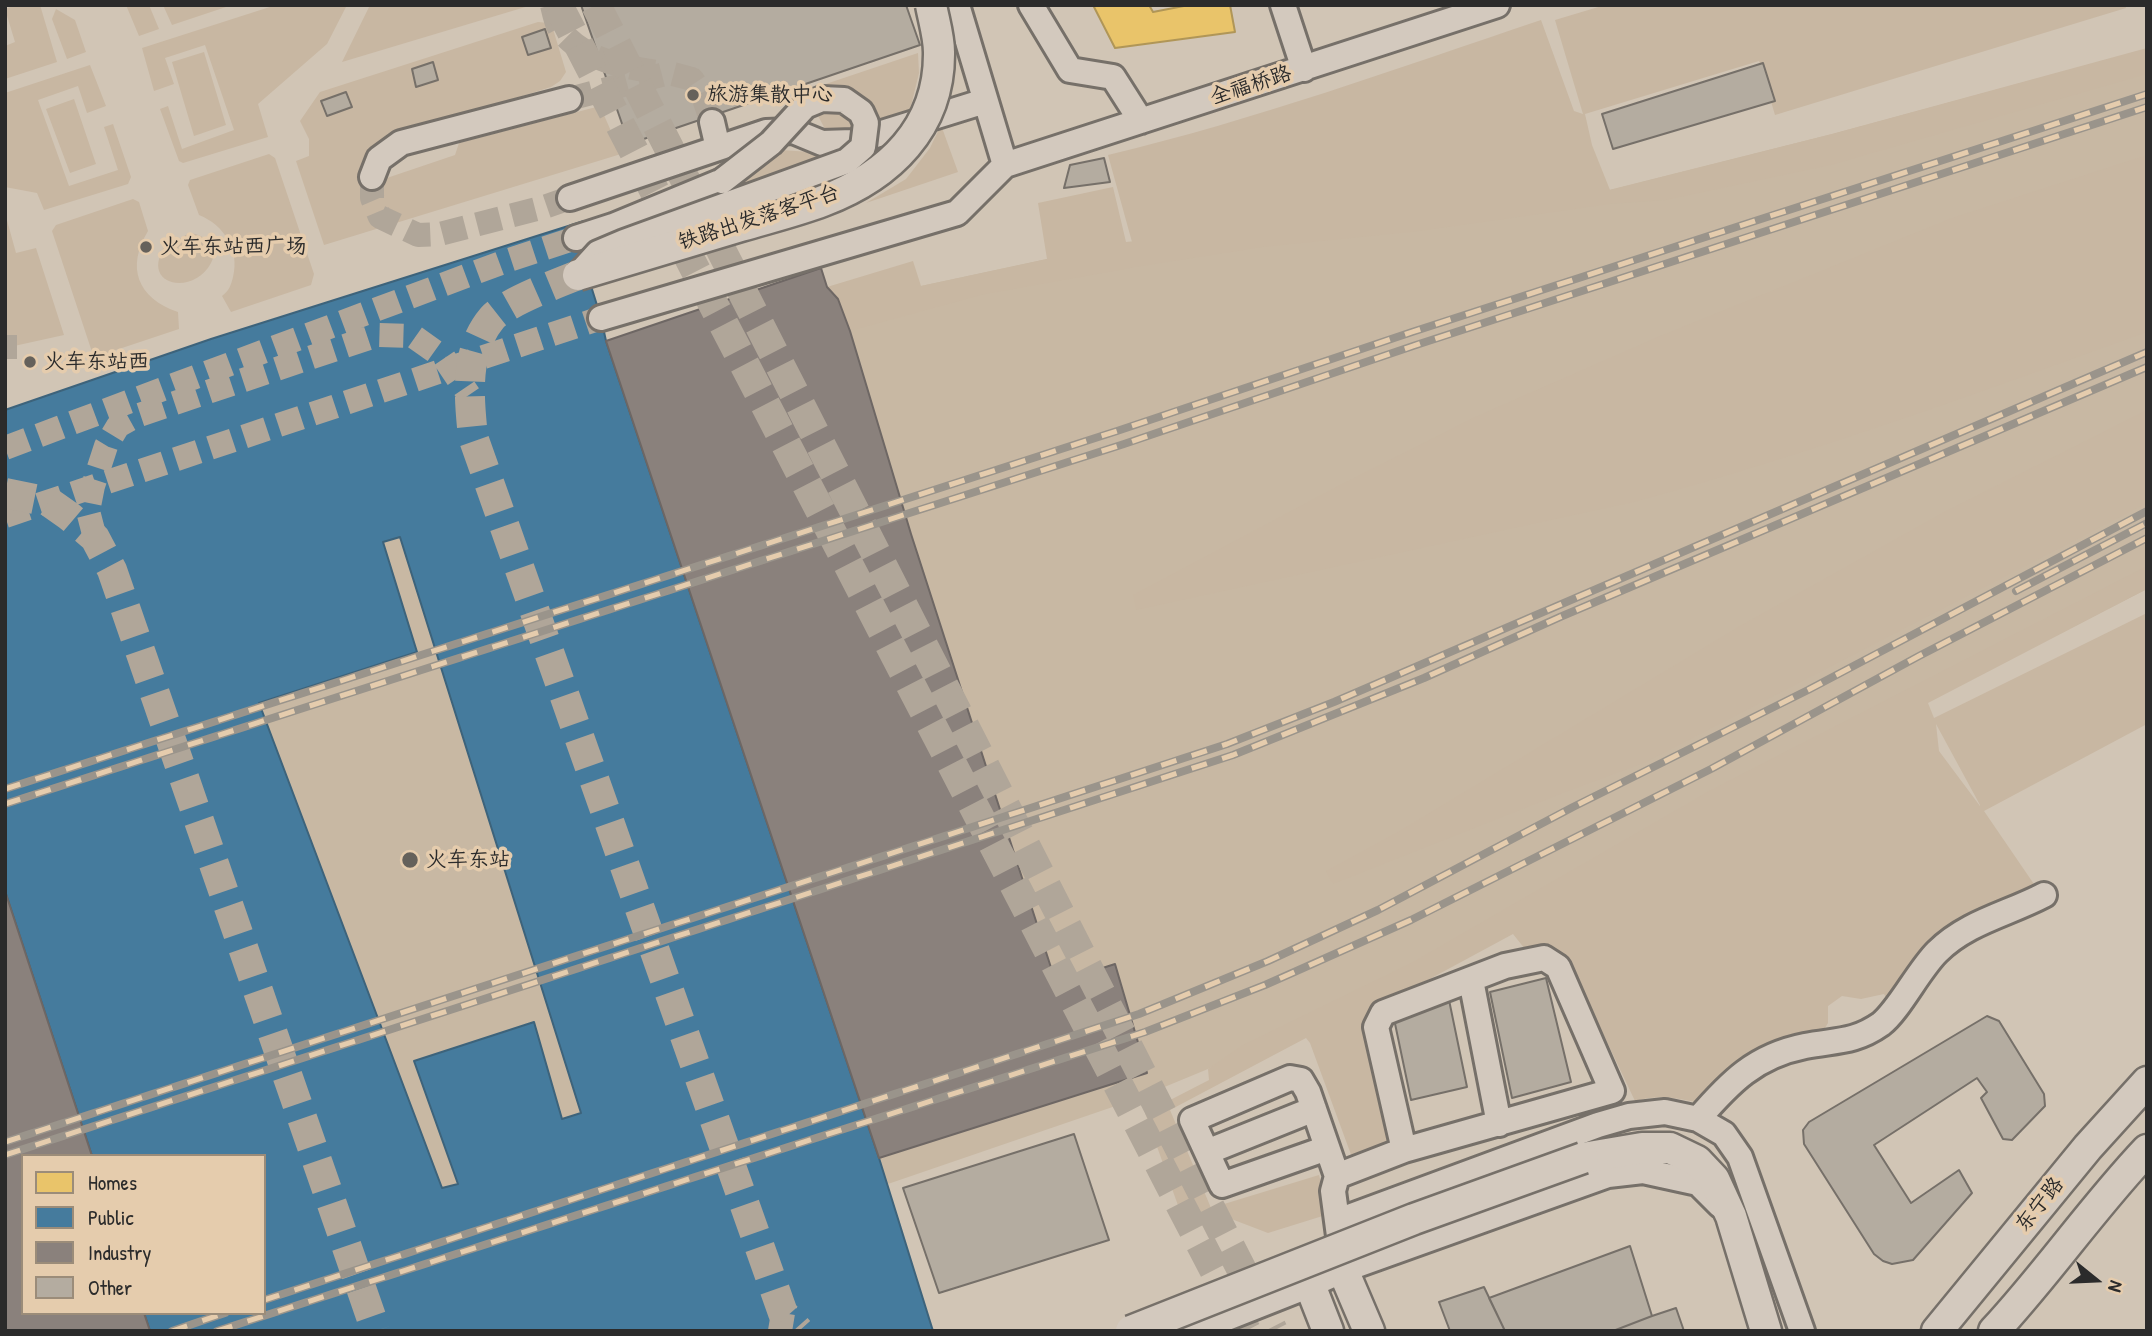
<!DOCTYPE html>
<html>
<head>
<meta charset="utf-8">
<style>
  body { margin:0 }
  #map { position:relative; width:2152px; height:1336px; overflow:hidden; background:#d1c5b5; font-family:"Patrick Hand",sans-serif }
  canvas { display:block }
  .frame { position:absolute; inset:0; border:7px solid #2b2b2b; pointer-events:none }
  .legend { position:absolute; left:21px; top:1154px; width:245px; height:161px; box-sizing:border-box; background:#e5ccad; border:2px solid #9b8c79; margin:0; padding:9px 12px; list-style:none; font-size:21px; color:#2b2b2b }
  .legend li { display:flex; align-items:center; gap:14px; height:35px }
  .legend b { width:35px; border:2px solid #9b8c79 }
  .north { position:absolute; left:2061px; top:1245px; width:70px; height:70px; -webkit-text-stroke:5px #e5ccad; paint-order:stroke; rotate:108deg; font-size:19px; font-weight:700; line-height:28px; text-align:center; color:#2b2b2b }
  .north::after { content:''; display:block; margin:auto; width:24px; height:32px; background:#2b2b2b; clip-path:polygon(50% 0,100% 100%,50% 72%,0 100%) }
</style>
</head>
<body>
<div id="map">
<canvas width="2152" height="1336"></canvas>
<div class="frame"></div>
<ul class="legend">
<li><b style="height:19px;background:#e9c46a"></b>Homes</li>
<li><b style="height:19px;background:#457b9d"></b>Public</li>
<li><b style="height:19px;background:#8a817c"></b>Industry</li>
<li><b style="height:19px;background:#b4aca0"></b>Other</li>
</ul>
<div class="north">N</div>
</div>
<script>
const context = document.querySelector('canvas').getContext('2d');
context.lineJoin = 'round';
function fill(path, color) { context.fillStyle = color; context.fill(path, 'evenodd'); }
function strokePath(path, color, width, dash) { context.strokeStyle = color; context.lineWidth = width; context.lineCap = dash ? 'butt' : 'round'; context.setLineDash(dash || []); context.stroke(path); }
function write(font, color, halo, rows, align = 'center') {
  context.font = font + ' "Patrick Hand","LXGW WenKai TC",sans-serif'; context.lineWidth = 7; context.setLineDash([]); context.textBaseline = 'middle'; context.strokeStyle = halo; context.fillStyle = color; for (const [text, x, y, turn = 0] of rows) {
    context.save(); context.translate(x, y); context.rotate((+turn || 0) * Math.PI / 180); context.textAlign = isNaN(turn) ? turn : align; if (halo) context.strokeText(text, 0, 0); context.fillText(text, 0, 0); context.restore();
  }
}
fill(new Path2D(`
  M2147,49V589L1208,1069L1133,1100L459,1331H5V572L294,473L838,299L921,286L1126,242L1609,190L1832,134ZM23,1156H264V1313H23Z`), '#c8b8a3');
fill(new Path2D(`
  M16,5H40L57,62L5,79V46L15,42L5,9Z
  M126,5H149L159,29L139,36Z
  M163,5H232L172,25Z
  M276,5H347L327,44L258,104L268,137L183,163L179,161L160,109L168,106L182,149L234,130L205,45L165,58L174,84L154,91L142,48Z
  M370,5H532L342,62Z
  M1605,5H2125L2126,8L1775,115L1759,61L1585,114L1592,145L1610,190L1832,134L2147,48V74L1831,165L1666,200L1610,204L1420,231L1263,247L1136,267L981,295L850,331L838,299L827,287L913,261L921,286L1047,259L1038,203L1113,187L1126,242H1132L1108,155C1255,120 1398,68 1541,20L1574,111L1583,114L1555,20Z
  M56,9L75,20L86,52L67,59L52,19Z
  M538,22L549,23L553,29L566,72L560,81L551,87L385,139C369,156 361,173 361,196L379,189L378,181L455,155L459,143L600,106L621,154L324,245L296,161L309,156V139L300,121L320,92Z
  M204,52L226,125L194,136L172,62Z
  M918,53L919,73L910,110L850,132L841,134L825,129L805,91Z
  M90,65L106,106L87,113L78,86L38,100L69,186L118,170L104,127L113,124L131,177L128,184L44,210L37,193L5,187V93Z
  M74,99L96,164L70,173L46,109Z
  M941,125L958,172L866,203L906,179L930,148Z
  M781,150L839,154L720,194Z
  M269,154L275,158L314,274L311,285L231,312L222,296C229,291 231,285 233,277C240,250 224,225 199,215L188,185L190,180Z
  M2147,155V332L2144,333C1976,394 1807,455 1634,502L1136,610L1133,595L1340,485L1475,417L1660,336L1952,218Z
  M133,199L139,202L148,231C126,267 137,298 178,312L179,329L98,356L92,352L52,231L56,225Z
  M5,213L16,253L36,248L64,335L5,348Z
  M189,233C199,234 207,238 212,247C215,253 214,257 211,263C193,298 133,285 170,239L178,240Z
  M2147,410V503L1644,763L1563,793L1333,884L1326,871L1403,829L1740,626L1946,511Z
  M2147,566V589L1928,703L1934,718L2147,613V724L1984,811L2038,890L1888,1001L1884,994L1861,999L1842,996L1828,1006V1023L1819,1038L1703,1104C1677,1098 1662,1094 1635,1101L1570,964L1551,951L1525,949L1513,934L1376,1008L1394,1145L1353,1160L1310,1043L1306,1038L1170,1110L1211,1208L1319,1175L1329,1214L1268,1233L1221,1215L1185,1225L1145,1113L1209,1080L1208,1069L1243,1045L1413,962L1711,790ZM1936,724L1980,805V806L1939,751Z`), '#c8b7a2');
const homes = new Path2D(`
  M1093,5H1149L1153,12L1189,5H1230L1235,32L1115,48Z`);
fill(homes, '#e9c46a');
strokePath(homes, '#b09657', 2);
const public = new Path2D(`
  M584,221L576,238L601,318L606,341L879,1158L933,1331H150L144,1313H264V1156H92L5,891V410L211,339Z
  M400,537L581,1113L562,1119L534,1022L414,1061L458,1184L442,1188L259,703L417,652L383,542Z`);
fill(public, '#457b9d');
strokePath(public, '#3d637b', 2);
const industry = new Path2D(`
  M821,268L827,287L838,299L850,331L911,534L1056,983L1115,964L1147,1073L879,1158L606,341Z
  M5,891L92,1156H23V1313H144L150,1331H5Z`);
fill(industry, '#8a817c');
strokePath(industry, '#6e6764', 2);
const building = new Path2D(`
  M581,5H906L920,45L629,144Z
  M545,29L551,48L528,55L522,37Z
  M433,62L438,80L416,87L412,69Z
  M1763,63L1775,101L1613,149L1602,114Z
  M346,92L352,107L327,116L321,101Z
  M1104,158L1110,182L1064,188L1070,165Z
  M1546,978L1571,1082L1512,1098L1490,992Z
  M1449,1000L1467,1087L1411,1100L1393,1014Z
  M1987,1016L1999,1021L2044,1094L2045,1106L2012,1140L2003,1139L1981,1098L1987,1092L1977,1078L1874,1145L1911,1203L1959,1170L1972,1193L1913,1260L1892,1264L1883,1261L1874,1254L1804,1144L1803,1130L1809,1122Z
  M1074,1134L1109,1240L939,1293L903,1188Z
  M1630,1246L1652,1316L1613,1331H1505L1489,1298Z
  M1484,1287L1505,1331H1450L1439,1302Z
  M1676,1308L1684,1331H1613L1652,1316Z`);
fill(building, '#b4aca0');
strokePath(building, '#767069', 2);
strokePath(new Path2D(`
  M552,5C554,13 556,25 561,31C583,59 625,68 658,72
  M569,99L669,73L692,79L703,96L712,122
  M372,177V198L380,217L418,235L440,234L541,208L570,198
  M5,335V365
  M5,448L509,260L576,238
  M5,516L601,318
  M95,538L88,511L93,486L106,446L118,426L136,416L378,335L413,336L444,358L469,395
  M780,1331L783,1313`), '#b0a699', 24, [24, 12]);
strokePath(new Path2D(`
  M558,5L1246,1331
  M596,5L1273,1331
  M578,275C558,283 505,303 492,318C464,351 469,397 473,437L783,1313L799,1331
  M5,493L49,502L69,516L95,538L112,570L376,1331`), '#b0a699', 30, [30, 15]);
const minor = new Path2D(`
  M957,5L1005,165
  M1031,5L1070,70L1113,77L1141,121
  M1283,5L1304,69
  M712,122L718,148
  M372,177L379,159L401,143L569,99
  M570,198L766,132L793,131L822,143L853,142L985,101
  M576,238L613,226L722,181
  M601,318L957,213L1005,165L1497,5
  M1471,980L1499,1124
  M1698,1119C1730,1082 1755,1056 1805,1046C1835,1040 1854,1043 1881,1024C1899,1010 1918,971 1937,952C1967,922 2008,914 2044,895
  M1327,1148L1222,1185L1192,1120L1290,1078L1301,1080L1308,1092L1337,1176
  M1207,1152L1314,1109
  M1338,1221L1598,1125L1629,1116L1665,1112L1698,1119L1724,1134L1740,1157L1802,1331
  M1343,1266L1333,1191L1337,1176L1404,1150L1612,1091L1558,967L1544,958L1505,966L1383,1013L1376,1027L1404,1150
  M1194,1331L1310,1285L1343,1270L1608,1175L1643,1171L1698,1183L1720,1205`);
const major = new Path2D(`
  M1583,1158L1642,1148H1670L1697,1161L1714,1179L1731,1216L1766,1331
  M1343,1270L1369,1331
  M1310,1285L1328,1331
  M1937,1331L2088,1147L2147,1082
  M1994,1331C2048,1273 2092,1208 2147,1150`);
strokePath(minor, '#767069', 30);
strokePath(major, '#767069', 35);
strokePath(minor, '#d3c9be', 24);
strokePath(major, '#d3c9be', 30);
const rail = new Path2D(`
  M2016,591L2147,523
  M5,789L1117,431L1412,332L2147,94
  M5,804L1124,444L1413,346L2147,107
  M5,1142L1227,744L1334,702L2147,352
  M5,1155L1233,755L1424,678L1560,617L2147,367
  M264,1300L1139,1014L1268,961L1378,910L1573,807L1808,690L2147,511
  M172,1331L225,1313
  M217,1331L1145,1032L1265,985L1411,920L1711,769L1919,656L2147,538`);
strokePath(rail, '#9a948b', 8);
strokePath(rail, '#e5ccad', 5, [16]);
const minorBridge = new Path2D(`
  M578,275L598,253L624,242L847,161L863,147L866,123L861,112L844,100L822,99L805,106L771,143L722,181`);
const majorBridge = new Path2D(`
  M578,275C633,259 687,242 741,226C768,218 797,211 823,201C889,176 940,128 939,52C939,37 934,21 931,5
  M1131,1331L1414,1219L1583,1158`);
strokePath(minorBridge, '#767069', 30, []);
strokePath(majorBridge, '#767069', 35, []);
strokePath(minorBridge, '#d3c9be', 24);
strokePath(majorBridge, '#d3c9be', 30);
for (const [x, y, r, color] of [
  [693,95,7,"#65615b"],
  [146,247,7,"#65615b"],
  [30,362,7,"#65615b"],
  [410,860,9,"#65615b"]
]) { const dot = new Path2D(); dot.arc(x, y, r, 0, 2 * Math.PI); context.fillStyle = color; context.fill(dot); strokePath(dot, '#e5ccad', 2.5); }
write('21px', '#2b2b2b', '#e5ccad', [
  ["全福桥路",1251,86,-18],
  ["铁路出发落客平台",759,218,-18],
  ["东宁路",2040,1205,-51]
]);
write('21px', '#2b2b2b', '#e5ccad', [
  ["旅游集散中心",707,95],
  ["火车东站西广场",160,247],
  ["火车东站西",44,362],
  ["火车东站",426,860]
], 'left');
</script>
</body>
</html>
